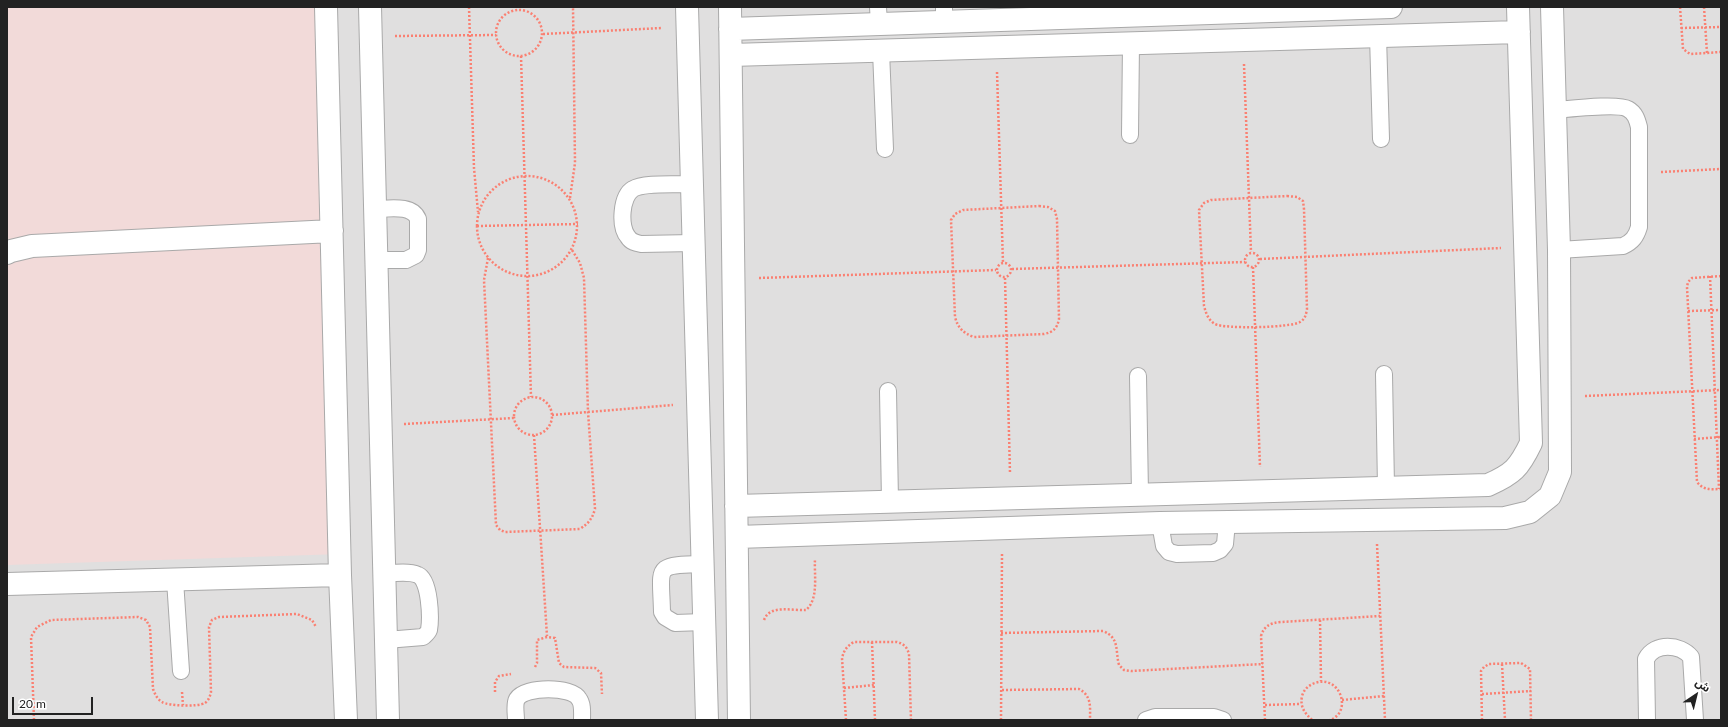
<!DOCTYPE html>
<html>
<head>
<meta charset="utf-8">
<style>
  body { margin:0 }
  #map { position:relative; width:1728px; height:727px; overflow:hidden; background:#f2efe9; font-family:Lato,"Noto Sans Arabic",sans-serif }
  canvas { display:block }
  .frame { position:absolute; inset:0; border:8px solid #222; pointer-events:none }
  .north { position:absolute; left:1676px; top:675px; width:40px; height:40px; -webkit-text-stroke:3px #fff; paint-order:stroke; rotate:35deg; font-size:11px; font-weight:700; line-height:16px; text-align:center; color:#222 }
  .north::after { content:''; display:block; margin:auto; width:14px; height:18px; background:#222; clip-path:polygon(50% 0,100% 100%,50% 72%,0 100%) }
  .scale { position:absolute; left:12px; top:697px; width:81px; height:18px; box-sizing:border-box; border:2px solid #222; border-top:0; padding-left:5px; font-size:12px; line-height:14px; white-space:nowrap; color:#222; -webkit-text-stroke:3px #fff; paint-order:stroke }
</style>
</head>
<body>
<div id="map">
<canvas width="1728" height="727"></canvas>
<div class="frame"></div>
<div class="north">ش</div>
<div class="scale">20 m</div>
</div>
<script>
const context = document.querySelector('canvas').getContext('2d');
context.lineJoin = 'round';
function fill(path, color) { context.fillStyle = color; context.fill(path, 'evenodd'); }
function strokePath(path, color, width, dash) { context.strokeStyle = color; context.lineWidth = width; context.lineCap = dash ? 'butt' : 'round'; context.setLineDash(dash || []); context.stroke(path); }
fill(new Path2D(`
  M7,7H1721V720H7Z`), '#e0dfdf');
fill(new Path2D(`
  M7,7H328L341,554L7,565Z`), '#f2dad9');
const lane = new Path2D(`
  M878,7L879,24
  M944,7V22
  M1378,36L1381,139
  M881,51L885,149
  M1555,110C1569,109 1618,103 1628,109C1635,113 1637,119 1639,127V227C1636,237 1632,242 1623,246L1559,250
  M1130,135L1131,43
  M691,184C678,185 644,182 633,189C621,196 619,227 628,237C631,242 636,243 641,244L693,243
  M375,209C388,209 412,204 418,219V250L416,255L406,260H377
  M1384,374L1386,487
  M1138,376L1140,494
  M888,391L890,501
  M1160,523L1164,546L1169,552L1177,554L1213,553L1220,550L1225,544L1227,522
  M702,564C653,565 661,566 662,612L665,617L675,623L704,622
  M384,574C394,573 409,571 418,575C430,580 431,618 429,630C428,633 425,635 423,637L386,640
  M175,580L181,671
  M516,720C516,714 514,704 517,699C525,686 572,686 579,699C583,704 582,714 582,720
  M1146,720L1155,717H1214L1223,720
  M1647,720L1646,659C1655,642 1680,644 1691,657L1695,720`);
const street = new Path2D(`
  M326,7L340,575L346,720
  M370,7L388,720
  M687,7L707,720
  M730,7L739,720
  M730,29L1391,7
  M731,55L1519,32
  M7,253L11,251L32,246L332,231
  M736,506L1488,485C1513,474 1519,468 1531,443L1518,7
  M737,537L1160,523L1505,518L1530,512L1550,496L1560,472L1559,250L1552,7
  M7,584L340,575`);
strokePath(lane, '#a9a9a9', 18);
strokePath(street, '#a9a9a9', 24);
strokePath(new Path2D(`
  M469,7L474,168L478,212
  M1680,7L1683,49L1690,54L1721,52
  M1704,7L1707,53
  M496 33a23 23 0 1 1 46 0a23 23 0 1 1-46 0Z
  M1681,28L1721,27
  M543,34L662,28
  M395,36L496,35
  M521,56L531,397
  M1244,64L1251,252
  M997,72L1003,263
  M1661,172L1721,169
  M477 226a50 50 0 1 1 100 0a50 50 0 1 1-100 0Z
  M1287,196L1297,197L1303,201L1304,209L1307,309C1306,315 1305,319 1300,322C1290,328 1224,329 1215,324C1208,320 1206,313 1204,306L1199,210L1204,203L1211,200Z
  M570,198L575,163L573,7
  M1039,206L1048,207L1055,211L1057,219L1059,319C1057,329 1053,332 1044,334L974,337C963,333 958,328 955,317L951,220L955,214L963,210Z
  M477,226L578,224
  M1245 260a7 7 0 1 1 14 0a7 7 0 1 1-14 0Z
  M488,258L484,280L496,525L500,530L505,532L580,529C589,523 592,519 595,509L588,412L584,278L580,263L572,250
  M1260,259L1501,248
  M997 270a7 7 0 1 1 14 0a7 7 0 1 1-14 0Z
  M1253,267L1260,467
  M1012,269L1245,262
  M1710,276L1719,489
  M1721,276L1692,278L1688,282L1687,287L1697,482C1704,491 1711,489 1721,489
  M759,278L996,270
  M1005,278L1010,473
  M1688,311L1721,310
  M1585,396L1721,390
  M514 416a19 19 0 1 1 38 0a19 19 0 1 1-38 0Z
  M552,415L673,405
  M404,424L514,418
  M534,435L547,636
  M1694,439L1721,437
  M1377,544L1385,720
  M764,620C770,604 792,611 806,610C819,599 814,575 815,559
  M1320,620L1321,681
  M1001,633L1103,631C1120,638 1115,650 1119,665L1124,670L1131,671L1263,664
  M872,642L875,720
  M1502,664L1505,720
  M535,667L537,663V640L547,637L555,638L559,663L564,667L595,668L601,673L602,694
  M844,688L874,685
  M1002,690L1079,689C1092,696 1090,707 1090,720
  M182,692L183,705
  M495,692V682L499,676L511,674
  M1482,694L1531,691
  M1342,700L1384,696
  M1265,705L1301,704
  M34,720L31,637L37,627L51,620L138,617L146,620L150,627L153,689C155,694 157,699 162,702C168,706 198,707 205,703C209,700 210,696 211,692L209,627L212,620L219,617L297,614L312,620L316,627
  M846,720L842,658C844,650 847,646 854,642H897C904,644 907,647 909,654L911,720
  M1001,720L1002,554
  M1265,720L1261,636C1264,626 1270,623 1281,622L1380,616
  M1312,720C1304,712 1300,707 1302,696C1304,689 1309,685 1315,683C1340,674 1353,712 1330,720
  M1482,720L1481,671L1484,667L1489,664L1521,663L1530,669L1531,720`), '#fa8072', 2.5, [2, 2]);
strokePath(lane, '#fff', 16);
strokePath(street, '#fff', 22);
</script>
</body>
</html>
